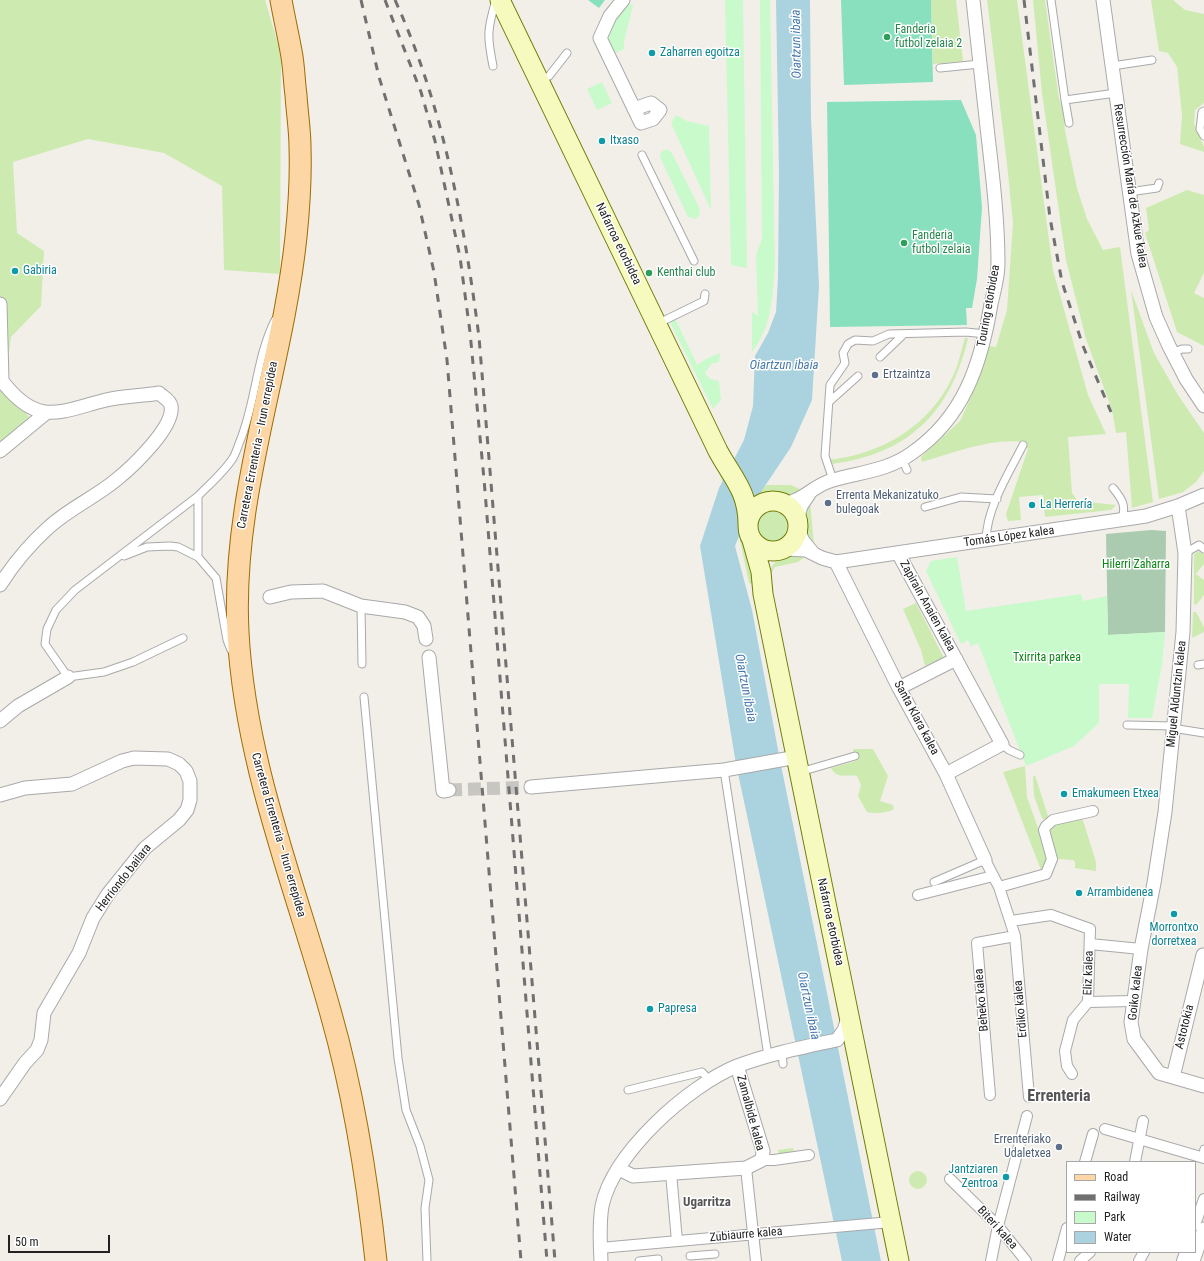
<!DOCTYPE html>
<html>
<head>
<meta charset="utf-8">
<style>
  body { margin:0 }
  #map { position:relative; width:1204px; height:1261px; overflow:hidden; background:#f2efe9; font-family:"Roboto Condensed",sans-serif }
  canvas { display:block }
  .legend { position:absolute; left:1066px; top:1161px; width:130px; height:92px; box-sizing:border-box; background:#fff; border:1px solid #a7a7a7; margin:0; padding:5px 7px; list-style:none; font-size:12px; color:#222 }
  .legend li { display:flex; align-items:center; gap:8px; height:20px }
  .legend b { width:20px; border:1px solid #a7a7a7 }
  .scale { position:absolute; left:8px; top:1235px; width:102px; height:18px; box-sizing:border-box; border:2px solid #222; border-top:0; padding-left:5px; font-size:12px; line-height:14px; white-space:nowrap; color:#222; -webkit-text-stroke:3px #fff; paint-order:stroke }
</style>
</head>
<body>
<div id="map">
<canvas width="1204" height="1261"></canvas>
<ul class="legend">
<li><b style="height:5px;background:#fcd6a4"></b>Road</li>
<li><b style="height:5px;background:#707070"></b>Railway</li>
<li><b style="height:11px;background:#c8facc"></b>Park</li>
<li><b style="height:11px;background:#aad3df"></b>Water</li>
</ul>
<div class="scale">50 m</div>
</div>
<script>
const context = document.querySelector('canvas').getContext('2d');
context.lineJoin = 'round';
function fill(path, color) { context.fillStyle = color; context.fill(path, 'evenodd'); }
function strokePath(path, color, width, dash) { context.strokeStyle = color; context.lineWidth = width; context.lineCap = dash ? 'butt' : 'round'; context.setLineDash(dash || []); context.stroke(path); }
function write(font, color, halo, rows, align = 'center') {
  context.font = font + ' "Roboto Condensed",sans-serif'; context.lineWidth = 3; context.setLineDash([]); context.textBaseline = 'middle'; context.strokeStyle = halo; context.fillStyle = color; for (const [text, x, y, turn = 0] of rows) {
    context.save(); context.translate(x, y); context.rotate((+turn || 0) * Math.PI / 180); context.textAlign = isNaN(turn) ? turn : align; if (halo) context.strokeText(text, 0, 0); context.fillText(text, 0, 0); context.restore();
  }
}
fill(new Path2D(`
  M0,0H265L281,54L280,274L224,270L222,186L164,153L88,139L13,162L17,233L44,251L41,306L11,337L5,383L29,417L0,444Z
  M931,0H956L963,61L933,64Z
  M987,0H1017L1053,270L1088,395L1106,434L1068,437L1072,493L1078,501L1116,505L1111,510L1045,517L1043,495L1019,497L1021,520L1008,521L1006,514L1028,449L1024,442C990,438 954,453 922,462L921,457L960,421L975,388L989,346L996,347L1007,310L1013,223L1007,164Z
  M1033,0H1045L1059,99L1063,108L1065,131L1077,188L1087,219L1103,250L1120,247L1153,502L1132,508L1126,432L1116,433L1112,410L1086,339L1066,260L1042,93Z
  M1151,0H1173L1185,10L1204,14V103L1195,110L1194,123L1204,147V152L1180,144L1182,115L1177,67L1168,53L1159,51Z
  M1187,190L1204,195V273L1194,293L1204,298V346L1177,332L1145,233L1149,230L1146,208Z
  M1131,290L1154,353L1178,395L1204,433V471L1196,482L1183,492L1159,499Z
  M965,338H968C951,413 907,455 831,464L827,460C881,455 930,426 953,376C959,364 961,350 965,338Z
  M717,467L731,487L754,582L752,584L749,583L736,521Z
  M767,485H791L802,490C784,499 776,497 757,492Z
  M810,502L814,545C801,531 800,518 810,502Z
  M756 527a16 16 0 1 1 32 0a16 16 0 1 1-32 0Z
  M1199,551L1204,554V564L1196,574L1204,580V595L1196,605L1194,604V554Z
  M786,554L805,557L798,562L775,567L769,577C770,566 775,560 786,554Z
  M916,603L944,658L925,666L921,650L903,609Z
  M1193,612H1196L1204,627V632L1192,638Z
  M853,749H873L888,776L880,801L893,805L894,809C888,813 874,814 867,812L858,796L861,785L857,776C845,774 838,780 831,768L856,761Z
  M1025,766L1027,797L1049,859L1041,870L1003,772Z
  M1035,775L1049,819L1045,820L1042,818L1034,796L1033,777Z
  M1082,817L1096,862V871L1075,868V862L1073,860L1057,859L1048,833V829L1054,823Z
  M793,1148L794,1153L779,1156L778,1150Z
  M909 1180a9 9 0 1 1 18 0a9 9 0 1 1-18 0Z`), '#cdebb0');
fill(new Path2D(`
  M1151,530L1166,531L1165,632L1108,635L1106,534Z`), '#aacbaf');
fill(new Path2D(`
  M725,0H743L747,268L731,265Z
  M760,0H770L775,267C772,299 772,326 752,352V312L758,316L756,255L762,239Z
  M628,3L633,5L624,42V49L614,54L606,35L613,20Z
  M602,82L612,103L597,110L587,89Z
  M676,115L687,121L709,126L711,210L671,123Z
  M667,149L672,153L699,207L700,214L696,219L688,217L660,157L661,152Z
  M675,318L697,365L706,359L720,353L719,362L711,364L705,373L710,379L719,381L721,400L713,409L670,322Z
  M957,557L966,611L1081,594L1083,601L1107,596L1108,635L1165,632L1162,664L1152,718H1128L1129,684H1099V723L1074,746L1026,766L978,643L971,646L968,640L961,644L926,571L931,561Z`), '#c8facc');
fill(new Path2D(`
  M588,0H605L599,8Z
  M841,0H931L933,82L844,85Z
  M961,100L976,135L982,207L977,279L972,308H966L967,325L830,327L827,102Z`), '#88e0be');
fill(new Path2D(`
  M776,0H810L811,118L819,286L812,400L791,447L751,507L735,546L752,610L779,755L881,1261H842L736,764L700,546L719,488L744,440L753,406L755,356L768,333L776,312L778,278L779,173Z`), '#aad3df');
strokePath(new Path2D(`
  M449,790L531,787`), '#c8c6c1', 13, [13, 6]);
const service = new Path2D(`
  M1051,0L1065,100L1116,93
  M493,66C487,36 487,30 496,0
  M1112,66L1152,60
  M940,68L980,64
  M540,81L549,76L567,53
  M1065,100L1069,123
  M1204,111L1202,112L1200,129L1204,136
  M642,155L694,261
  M1129,192L1157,188L1159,183
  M657,324L704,301L705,294
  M1172,353L1182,349H1188
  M880,357L904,334
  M829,402L858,376
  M902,459L907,470
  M833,480L825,456L830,385L845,363L843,353L848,344L855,340L873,341L889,334L966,332L986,334
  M1113,488C1123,500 1126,506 1122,520
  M925,507L961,497L997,499
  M986,540C987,507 1008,475 1023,445
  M1185,553L1199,545L1204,549
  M124,556L147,547L170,546L178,547L198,557L216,578L227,640L231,650
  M198,557V496
  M361,606L362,664
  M183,638L133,662L104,672L68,677L45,644L47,629L56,610L75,590L198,496C210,484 224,472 233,458C236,453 238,446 240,441C256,402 256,358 275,320
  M1198,665L1204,664
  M364,697L398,1058L406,1110L420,1146L429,1180L425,1208L427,1261
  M1127,725L1173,726
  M1172,728L1204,733
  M1002,744L1009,750L1020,755
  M724,770L768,1056
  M800,772L855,756
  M934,882L985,860
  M782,1052L783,1064
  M628,1090L702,1072L709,1080
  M1202,1157L1204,1149
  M690,1256L715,1254
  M639,1261L658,1259`);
const pedestrian = new Path2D(`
  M985,860L999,887L1015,936L1029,1097
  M999,887L1046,874L1052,859L1044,830L1046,826L1053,820L1093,811
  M918,895L993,876
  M1011,921L1051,915L1090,929L1088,1002L1073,1020L1065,1051L1067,1066L1072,1074
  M1090,944L1141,949
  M1088,1002L1133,1001
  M990,1095L977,943L1015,936
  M1105,1129L1204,1158
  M762,1160H774L809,1155
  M1085,1162L1093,1134
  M1135,1162L1143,1121
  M746,1168L756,1261
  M671,1173L677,1241
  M950,1179L998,1226L1026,1261
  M1195,1225L1204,1199
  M600,1248L891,1222
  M991,1261L998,1226L1027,1116
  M1058,1261L1067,1228
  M1080,1261L1090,1252
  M1139,1261L1144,1252
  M1182,1261L1185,1252`);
const minor = new Path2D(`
  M623,0L610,16L600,38L641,123L653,119L660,110L651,103L634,109
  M1103,0L1138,254L1156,317L1169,346L1186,379L1204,406
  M0,304L2,381
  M0,382L2,381C38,427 58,412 106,400C123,396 142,396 159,393C163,397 170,400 171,406C175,427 131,468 116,480C94,498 70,508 49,527C30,544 14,563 0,585
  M0,451L46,413
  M783,504C806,500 813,485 833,480C861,472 887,471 912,453C964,417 981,364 991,304C994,291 998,277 998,264C998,221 993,179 988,136C983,91 978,45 973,0
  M1178,506L1185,553L1183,632L1165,812L1154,883L1141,949L1131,1022L1134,1039L1159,1073L1204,1086
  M797,520L801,506L809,494
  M797,527L803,541L813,553
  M784,549L806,550L822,558L836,562L1146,516L1178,506L1204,495
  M898,553L1002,744L946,774
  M836,562L899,688L946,774L985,860
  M270,597L291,592L323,591L361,606L405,612L418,617L424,626L426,639
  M429,657L443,791L449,790
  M899,688L956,659
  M0,721L18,706L68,677
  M531,787L724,770L797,757
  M0,795L25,788L72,784L122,761L134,758L168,759L179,764L186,771L190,781V800L187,810L179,820L145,848L108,894L93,918L79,953L44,1013L41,1040L37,1050L25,1063L0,1099
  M1173,1077L1203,955
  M619,1169L633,1176L746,1168L762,1160L763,1151L737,1066
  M601,1261C600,1243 599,1224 602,1206C613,1153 688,1086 737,1066C769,1054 804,1047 837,1040L844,1030L849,1015
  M1193,1261L1204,1229`);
const secondary = new Path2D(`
  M500,0L718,451C732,477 748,491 748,524
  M748 526a25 25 0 1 1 50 0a25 25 0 1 1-50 0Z
  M752,540L761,572L763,594L899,1261`);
const primary = new Path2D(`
  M281,0C284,17 288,34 291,51C294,65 294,81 296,95C297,112 300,130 300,147C301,176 299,208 296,237C282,370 231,497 238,632C245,765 296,887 331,1014C354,1095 367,1177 376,1261`);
strokePath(service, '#a9a9a9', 9);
strokePath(pedestrian, '#a9a9a9', 12);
strokePath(minor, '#a9a9a9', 15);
strokePath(secondary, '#707d05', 21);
strokePath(primary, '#a06b00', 23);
strokePath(service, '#fff', 7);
strokePath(pedestrian, '#fff', 10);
strokePath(minor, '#fff', 13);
strokePath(secondary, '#f7fabf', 19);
strokePath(primary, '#fcd6a4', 21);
strokePath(new Path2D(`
  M361,0L379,77L419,205L434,272L447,360L521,1261
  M385,0L421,92L435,141L460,257L470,332L484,479L547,1261
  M395,0C443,105 464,222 479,337L555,1261
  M1024,0L1050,218L1062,282L1083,346L1111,412`), '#707070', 3, [8, 8]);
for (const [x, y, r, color] of [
  [887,37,4,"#2e9e5b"],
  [652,53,4,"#0f9aa8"],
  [602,141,4,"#0f9aa8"],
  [904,243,4,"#2e9e5b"],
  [15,271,4,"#0f9aa8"],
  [649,273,4,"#2e9e5b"],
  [875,375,4,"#5c6f8a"],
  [828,503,4,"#5c6f8a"],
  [1032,505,4,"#0f9aa8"],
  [1064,794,4,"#0f9aa8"],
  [1079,893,4,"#0f9aa8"],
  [1174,914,4,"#0f9aa8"],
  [650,1009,4,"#0f9aa8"],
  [1059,1147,4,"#5c6f8a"],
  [1006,1177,4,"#0f9aa8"]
]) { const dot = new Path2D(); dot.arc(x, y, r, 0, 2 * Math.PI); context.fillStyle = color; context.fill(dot); strokePath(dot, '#fff', 1.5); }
write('12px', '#27864d', '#fff', [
  ["Fanderia",895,30],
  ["futbol zelaia 2",895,44],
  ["Fanderia",912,236],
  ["futbol zelaia",912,250],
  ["Kenthai club",657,273]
], 'left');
write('12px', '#0d838f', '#fff', [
  ["Zaharren egoitza",660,53],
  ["Itxaso",610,141],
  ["Gabiria",23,271],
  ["La Herrería",1040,505],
  ["Emakumeen Etxea",1072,794],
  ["Arrambidenea",1087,893],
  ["Morrontxo",1174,928,"center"],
  ["dorretxea",1174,942,"center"],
  ["Papresa",658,1009],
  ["Jantziaren",998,1170,"right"],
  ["Zentroa",998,1184,"right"]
], 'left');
write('12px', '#222', '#fff', [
  ["Resurrección María de Azkue kalea",1130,186,81],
  ["Nafarroa etorbidea",618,244,64],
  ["Touring etorbidea",989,306,-80],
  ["Carretera Errenteria – Irun errepidea",258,445,-79],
  ["Tomás López kalea",1009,537,-8],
  ["Zapirain Anaien kalea",927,606,61],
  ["Miguel Alduntzin kalea",1177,694,-84],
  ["Santa Klara kalea",916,718,62],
  ["Carretera Errenteria – Irun errepidea",278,835,74],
  ["Herriondo bailara",124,878,-52],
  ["Nafarroa etorbidea",830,922,78],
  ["Eliz kalea",1089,973,-88],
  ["Goiko kalea",1136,993,-84],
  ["Beheko kalea",982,1000,-95],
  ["Erdiko kalea",1021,1009,-95],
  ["Astotokia",1185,1027,-76],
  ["Zamalbide kalea",750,1113,75],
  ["Biteri kalea",997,1228,48],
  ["Zubiaurre kalea",746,1235,-5]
]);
write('12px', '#4e5e75', '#fff', [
  ["Ertzaintza",883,375],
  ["Errenta Mekanizatuko",836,496],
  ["bulegoak",836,510],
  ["Errenteriako",1051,1140,"right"],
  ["Udaletxea",1051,1154,"right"]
], 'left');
write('12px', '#0c8416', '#fff', [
  ["Hilerri Zaharra",1136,565],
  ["Txirrita parkea",1047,658]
]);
write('italic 13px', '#4a7aab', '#fff', [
  ["Oiartzun ibaia",797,44,-91],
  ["Oiartzun ibaia",784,366],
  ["Oiartzun ibaia",745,688,79],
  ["Oiartzun ibaia",808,1006,78]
]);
write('bold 13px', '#555', '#fff', [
  ["Ugarritza",707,1203]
]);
write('bold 16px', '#555', '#fff', [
  ["Errenteria",1059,1097]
]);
</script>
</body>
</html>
